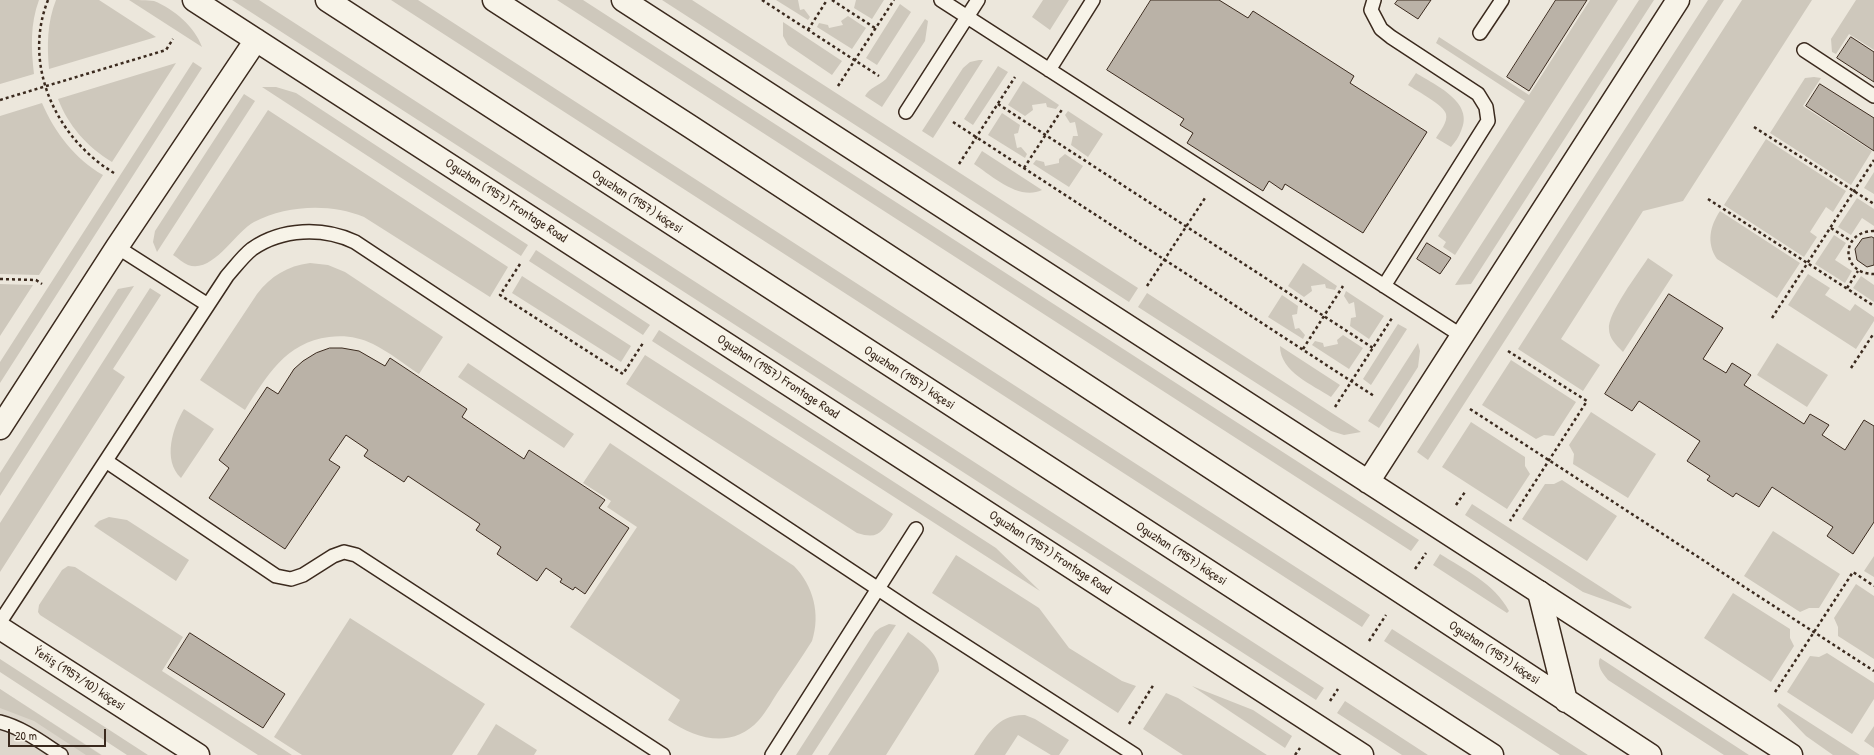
<!DOCTYPE html>
<html>
<head>
<meta charset="utf-8">
<style>
  body { margin:0 }
  #map { position:relative; width:1874px; height:755px; overflow:hidden; background:#ece7dc; font-family:"Patrick Hand",sans-serif }
  canvas { display:block }
  .scale { position:absolute; left:8px; top:729px; width:98px; height:18px; box-sizing:border-box; border:2px solid #3b2a1e; border-top:0; padding-left:5px; font-size:12px; line-height:14px; white-space:nowrap; color:#3b2a1e; -webkit-text-stroke:3px #f7f3e8; paint-order:stroke }
</style>
</head>
<body>
<div id="map">
<canvas width="1874" height="755"></canvas>
<div class="scale">20 m</div>
</div>
<script>
const context = document.querySelector('canvas').getContext('2d');
context.lineJoin = 'round';
function fill(path, color) { context.fillStyle = color; context.fill(path, 'evenodd'); }
function strokePath(path, color, width, dash) { context.strokeStyle = color; context.lineWidth = width; context.lineCap = dash ? 'butt' : 'round'; context.setLineDash(dash || []); context.stroke(path); }
function write(font, color, halo, rows, align = 'center') {
  context.font = font + ' "Patrick Hand",sans-serif'; context.lineWidth = 3; context.setLineDash([]); context.textBaseline = 'middle'; context.strokeStyle = halo; context.fillStyle = color; for (const [text, x, y, turn = 0] of rows) {
    context.save(); context.translate(x, y); context.rotate((+turn || 0) * Math.PI / 180); context.textAlign = isNaN(turn) ? turn : align; if (halo) context.strokeText(text, 0, 0); context.fillText(text, 0, 0); context.restore();
  }
}
fill(new Path2D(`
  M0,689L102,755H0Z`), '#ddd7cc');
fill(new Path2D(`
  M0,0H39C30,24 31,49 34,74L0,84Z
  M56,0H99L156,37L49,69C47,45 47,23 56,0Z
  M129,0C136,0 148,0 154,1C174,9 195,27 202,47Z
  M232,0H259L1324,688L1316,700Z
  M391,0H418L1370,615L1362,627Z
  M557,0H583L1419,540L1411,551Z
  M662,0H692L1138,288L1129,302Z
  M776,0H798L800,10L804,9L810,17L808,20Z
  M856,0H884L872,19L854,8Z
  M1043,0H1069L1050,30L1032,17Z
  M1590,0H1618L1455,255L1443,247L1446,242L1438,236L1525,101L1436,43L1439,37L1529,95Z
  M1639,0H1654L1471,284L1455,285Z
  M1708,0H1724L1428,460L1417,452Z
  M1742,0H1812L1683,201L1643,211L1561,339L1600,365L1583,391L1518,349Z
  M1856,0H1874V50L1849,34L1836,54L1832,52L1831,39Z
  M900,4L911,12L877,65L866,58Z
  M848,16L866,28L852,49L817,27L819,23L828,25L829,28L843,25L841,21Z
  M925,19L928,21L925,41L882,107L865,96C870,87 879,86 886,79Z
  M783,22L842,61L832,75L788,45L783,36Z
  M979,60H983L933,138L922,131L963,68L970,62Z
  M193,62L202,68L0,383V362Z
  M176,63L112,162C87,147 68,125 58,99Z
  M998,66L1008,72L973,125L964,119Z
  M1416,73C1435,85 1475,102 1461,131C1459,137 1455,142 1451,147L1436,138C1440,131 1448,122 1446,114C1444,105 1417,91 1408,85Z
  M1814,77L1821,78L1803,106L1872,151L1851,185L1770,133L1805,78Z
  M1023,81L1059,105L1056,109L1047,107L1046,103L1032,105L1033,110L1025,116L1008,105Z
  M262,87H276L296,93L528,245L521,256Z
  M244,94L255,101L157,252L153,242L155,231Z
  M42,103C55,133 75,159 103,175L39,275L0,274V116Z
  M268,110L508,267L490,297L364,217C330,203 287,205 254,222C235,232 213,274 188,265C183,263 178,258 173,255Z
  M1068,111L1103,134L1088,157L1071,145L1073,136H1078L1075,122L1070,123L1065,115Z
  M1002,113L1020,125L1018,133L1014,134L1017,148L1021,147L1027,154L1025,158L988,135Z
  M1766,139L1846,191L1833,212L1826,207L1810,232L1817,237L1804,257L1724,205Z
  M982,151L1042,190C1019,201 992,176 974,164Z
  M1065,154L1083,166L1069,187L1033,164L1036,160L1044,162L1045,166L1059,163V159Z
  M1874,172V194L1864,188Z
  M1857,198L1874,209V226L1862,218L1851,235L1838,227Z
  M1720,211L1800,263L1777,298L1717,259C1706,243 1710,226 1720,211Z
  M1834,235L1846,243L1835,260L1852,271L1845,283L1815,264Z
  M536,250L650,325L643,335L529,261Z
  M1648,258L1673,275L1623,352C1616,345 1609,338 1609,329C1607,314 1639,272 1648,258Z
  M310,263L328,265L345,272L443,337L419,374C404,364 389,352 373,344C359,337 344,335 329,337C286,342 266,377 245,410L200,380L257,294C271,276 287,266 310,263Z
  M1303,263L1337,286L1335,290L1326,288L1325,284L1311,286L1312,291L1304,297L1288,286Z
  M1808,274L1830,288L1825,295L1850,311L1855,304L1874,317V321L1856,349L1788,305Z
  M522,276L631,346L621,362L512,293Z
  M1861,276L1874,285V302L1853,288Z
  M0,284L33,285L0,336Z
  M134,286L0,496V473L118,289Z
  M150,288L161,295L113,369L125,377L0,572V523Z
  M1346,291L1384,316L1369,339L1350,326L1351,318L1356,317L1354,302L1349,304L1344,296Z
  M1147,293L1361,432L1344,435L1331,431L1138,307Z
  M1282,295L1298,306L1297,314L1292,315L1295,329L1299,328L1305,335L1303,339L1268,317Z
  M1398,324L1407,329L1371,385L1363,379Z
  M659,330L996,548L1040,591L652,341Z
  M1343,335L1363,348L1349,369L1312,345L1315,341L1323,343L1324,347L1338,344L1337,340Z
  M1418,343L1420,351L1418,367L1379,428L1368,421Z
  M1777,343L1828,375L1807,407L1757,375Z
  M1280,346L1340,385L1331,397C1313,385 1280,372 1280,346Z
  M645,355L893,514C882,532 879,540 857,533L626,384Z
  M1511,360L1576,402L1554,436L1544,435L1536,439L1482,405Z
  M468,363L574,434L564,448L458,377Z
  M184,409L214,429L181,478C162,460 173,427 184,409Z
  M1591,412L1656,454L1628,498L1573,464L1574,454L1569,445Z
  M1471,422L1525,457V466L1530,474L1507,509L1442,467Z
  M610,443L794,566C813,585 821,614 812,641C802,657 791,673 780,689C773,699 767,711 759,720C732,750 696,739 668,720L680,700L570,627L637,527L607,507L611,501L583,483Z
  M1562,480L1617,516L1587,561L1522,519L1545,484H1554Z
  M1472,504L1632,607L1630,609L1583,592L1465,515Z
  M109,517L127,520L189,560L176,581L94,526L99,521Z
  M1773,531L1840,574L1819,608H1809L1800,612L1744,576Z
  M1440,554C1464,569 1495,584 1509,611L1507,613L1433,565Z
  M956,555L1039,608L1069,648L1122,681L1136,686L1118,713L932,593Z
  M1874,556V577L1864,571Z
  M68,566L75,567L183,637L162,671L292,755H258L40,615L38,612L39,605L62,570Z
  M1856,584L1874,596V659L1838,636V627L1834,618Z
  M1733,593L1790,629V638L1794,646L1771,682L1704,638Z
  M350,618L485,704L452,755H302L274,737Z
  M889,624L896,625L812,755H796L875,632L880,628Z
  M1392,629L1588,755H1560L1384,641Z
  M908,632C921,642 939,652 939,671L886,755H828Z
  M1827,653L1874,683V699L1852,734L1787,692L1810,656L1819,657Z
  M1600,658L1749,755H1724L1608,680C1603,674 1596,665 1600,658Z
  M0,659L148,755H127L0,672Z
  M1192,686L1253,710L1292,736L1285,748Z
  M0,689L101,755H86L34,721L0,708Z
  M1166,693L1178,698L1267,755H1183L1143,729Z
  M1345,701L1428,755H1402L1337,713Z
  M1779,703L1860,755H1833L1806,736L1777,706Z
  M1025,715L1035,719L1069,740L1059,755H1051L1018,735L1005,755H974C987,735 998,714 1025,715Z
  M496,724L537,750L534,755H477Z
  M1874,726V748L1864,741Z`), '#cec8bc');
const building = new Path2D(`
  M1151,0H1219L1248,18L1253,11L1354,76L1350,83L1427,132L1363,233L1285,184L1282,190L1269,181L1263,191L1187,143L1193,133L1180,125L1184,119L1107,70Z
  M1398,0H1431L1418,19L1395,4Z
  M1556,0H1587L1529,91L1507,77Z
  M1851,37L1874,52V82L1837,58Z
  M1820,84L1874,118V151L1806,106Z
  M1872,237L1874,238V265L1867,267L1857,260L1855,249L1862,239Z
  M1427,243L1451,258L1440,274L1417,259Z
  M1669,294L1723,328L1703,359L1726,373L1732,363L1751,375L1744,385L1804,424L1810,414L1829,425L1822,435L1845,450L1864,420L1874,426V522L1853,554L1827,536L1833,527L1772,487L1759,507L1736,493L1733,497L1707,480L1710,476L1687,461L1700,441L1639,401L1632,411L1605,394Z
  M330,348H342L359,351L385,366L390,358L467,409L462,417L524,459L529,450L605,500L599,508L629,528L585,594L575,587L573,590L560,582L562,579L546,568L537,581L497,554L501,547L476,530L480,524L408,476L404,482L364,456L368,450L346,435L329,460L340,467L285,549L209,498L229,468L219,460L267,387L278,394L294,369L303,361L316,353Z
  M190,633L285,694L263,728L168,668Z`);
fill(building, '#bab2a7');
strokePath(building, '#3b2a1e', 1);
const service = new Path2D(`
  M941,0L1462,336
  M1374,0L1371,10L1381,29L1391,37L1478,94L1486,107L1488,121L1384,286
  M1480,33L1502,0
  M1804,50L1874,96
  M1049,70L1093,0
  M906,112L978,0
  M117,247L208,305
  M106,461L276,576L291,579L303,575L333,556L344,552L356,555L663,755
  M0,622L227,276C235,267 243,256 252,249C282,228 323,227 355,242L913,612L1135,755
  M0,722C23,728 41,742 61,755
  M772,755L916,529`);
const minor = new Path2D(`
  M194,0L1362,755
  M623,0L1791,755
  M0,428L117,247L256,40
  M1368,482L1678,0
  M0,628L198,755`);
const secondary = new Path2D(`
  M327,0L1492,755
  M494,0L691,127L1650,755
  M1539,592L1566,701`);
strokePath(service, '#3b2a1e', 16);
strokePath(minor, '#3b2a1e', 25);
strokePath(secondary, '#3b2a1e', 25);
strokePath(new Path2D(`
  M48,0C22,65 56,138 114,173
  M762,0L879,76
  M832,0L875,28
  M808,30L827,0
  M838,86L894,0
  M0,100L166,50L173,39
  M998,104L1373,348
  M953,122L1374,396
  M1754,127L1874,204
  M959,164L1015,77
  M1024,168L1063,108
  M1708,199L1874,306
  M1831,228L1851,241
  M1874,231C1840,231 1840,274 1874,274
  M520,264L500,295L623,374L643,343
  M0,279L36,280L42,284
  M1147,286L1205,198
  M1847,288L1858,271
  M1772,318L1874,160
  M1303,349L1343,286
  M1508,351L1587,401L1510,521
  M1851,368L1874,333
  M1335,407L1392,318
  M1470,409L1874,671
  M1456,505L1465,492
  M1415,569L1426,553
  M1369,641L1386,615
  M1775,692L1853,572L1874,586
  M1330,701L1338,689
  M1129,724L1154,684
  M1295,755L1300,748`), '#3b2a1e', 2.5, [3, 3]);
strokePath(service, '#f7f3e8', 13);
strokePath(minor, '#f7f3e8', 22);
strokePath(secondary, '#f7f3e8', 22);
write('13px', '#3b2a1e', '#f7f3e8', [
  ["Oguzhan (1957) Frontage Road",506,201,33],
  ["Oguzhan (1957) köçesi",637,202,33],
  ["Oguzhan (1957) Frontage Road",778,377,33],
  ["Oguzhan (1957) köçesi",909,378,33],
  ["Oguzhan (1957) Frontage Road",1050,553,33],
  ["Oguzhan (1957) köçesi",1181,554,33],
  ["Oguzhan (1957) köçesi",1494,653,33],
  ["Ýeňiş (1957/10) köçesi",79,679,33]
]);
</script>
</body>
</html>
